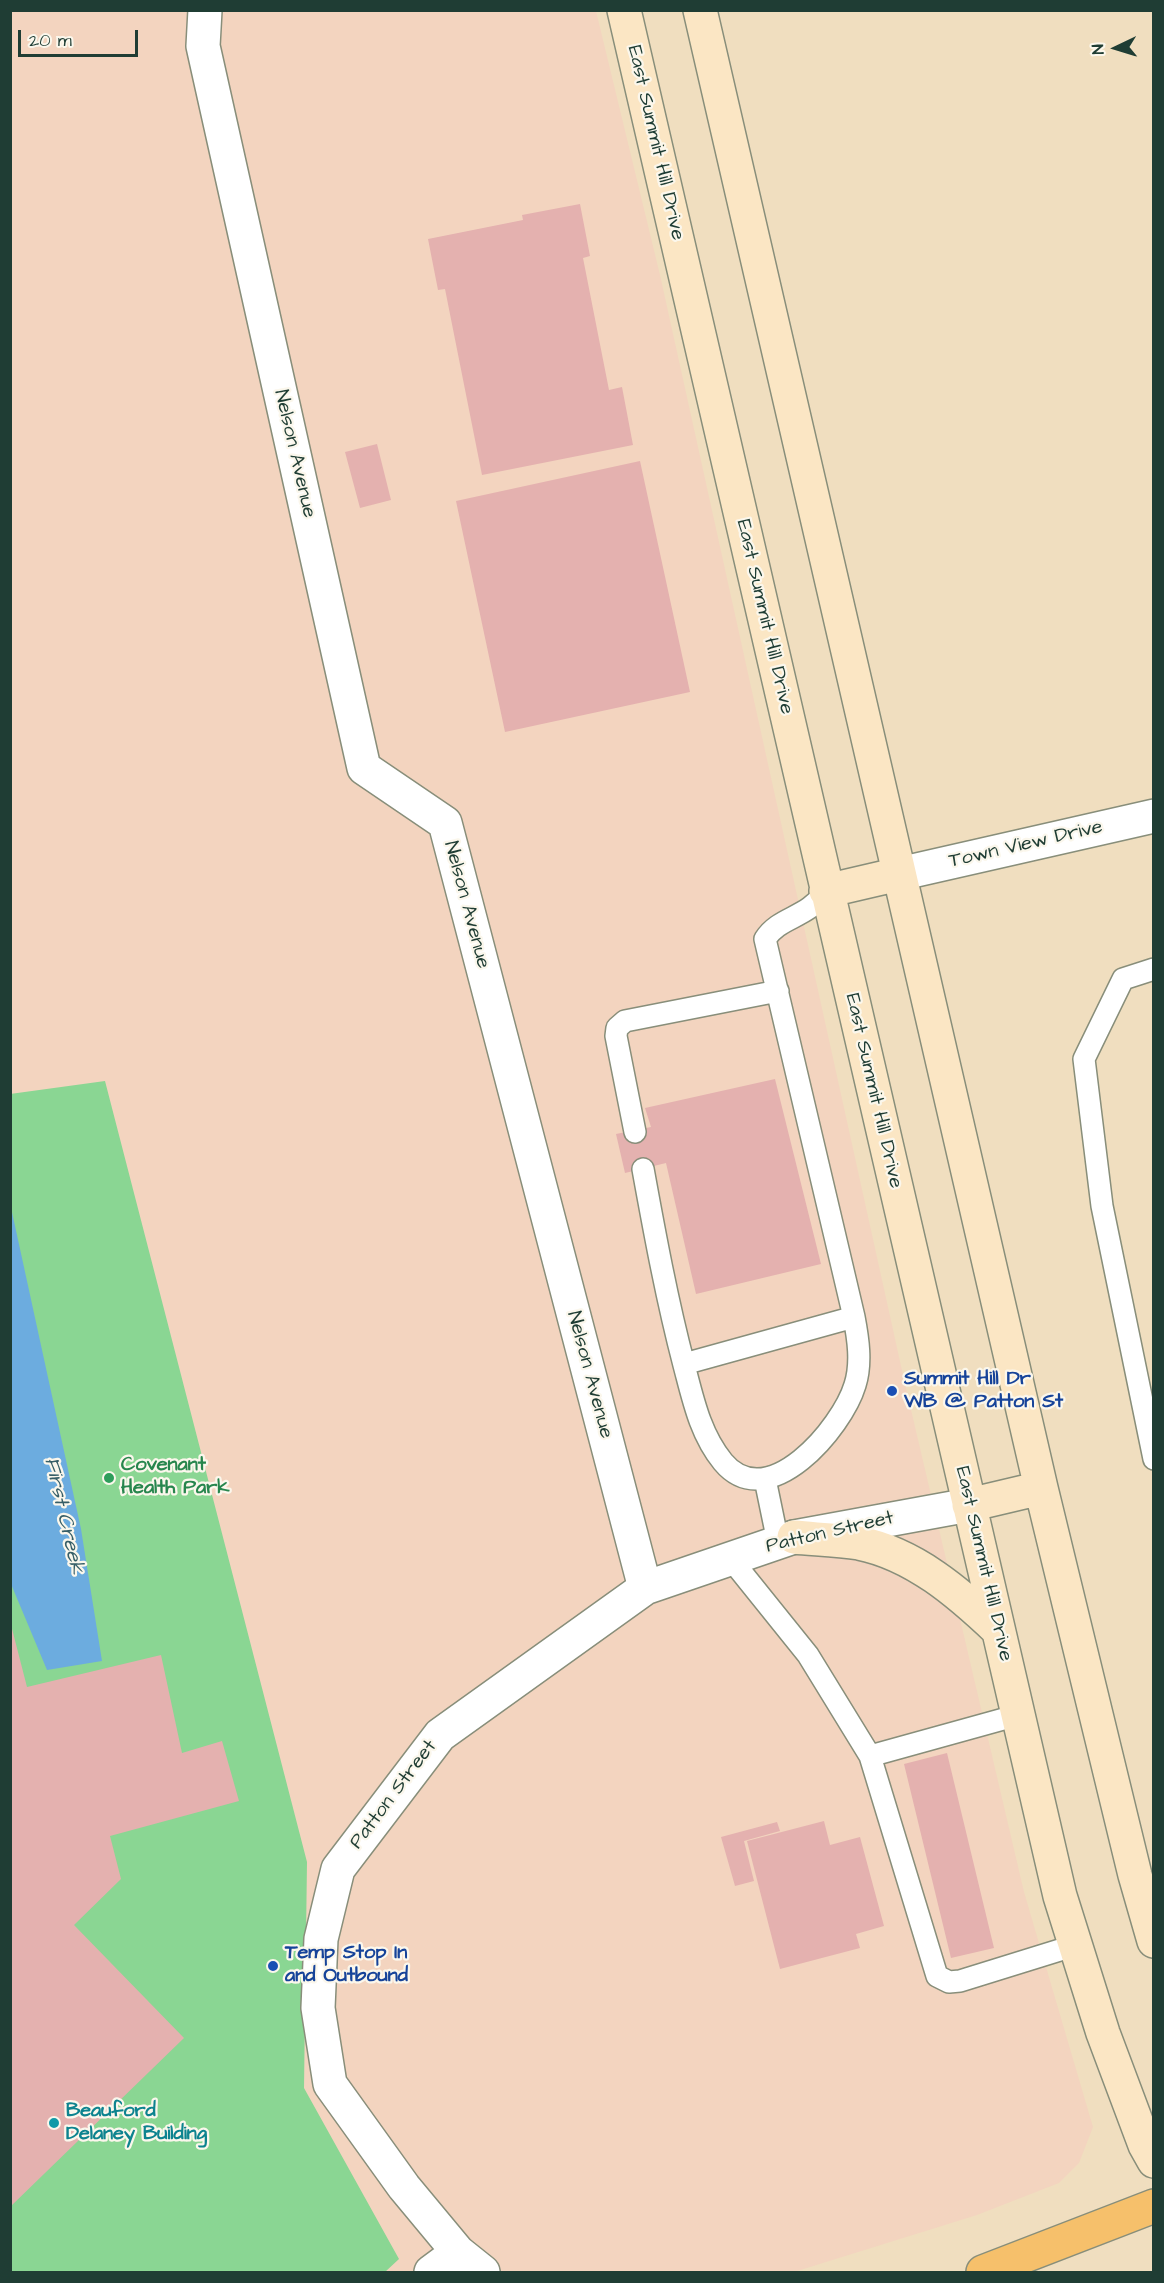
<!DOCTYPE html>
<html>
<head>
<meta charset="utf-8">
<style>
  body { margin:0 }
  #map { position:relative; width:1164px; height:2283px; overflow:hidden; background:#f0debf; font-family:"Architects Daughter",sans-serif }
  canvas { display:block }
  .frame { position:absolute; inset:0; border:12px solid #1f3d34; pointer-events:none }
  .north { position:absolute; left:1086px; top:18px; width:60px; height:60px; -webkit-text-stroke:4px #fbf7ec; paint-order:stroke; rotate:266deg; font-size:16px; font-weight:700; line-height:24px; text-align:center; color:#1f3d34 }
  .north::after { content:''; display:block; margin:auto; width:21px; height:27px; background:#1f3d34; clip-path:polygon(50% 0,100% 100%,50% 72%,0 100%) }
  .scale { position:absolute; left:18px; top:30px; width:120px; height:27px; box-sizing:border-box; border:3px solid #1f3d34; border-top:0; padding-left:8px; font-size:18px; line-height:21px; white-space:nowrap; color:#1f3d34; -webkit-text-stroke:4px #fbf7ec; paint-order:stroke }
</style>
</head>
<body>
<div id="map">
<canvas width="1164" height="2283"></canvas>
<div class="frame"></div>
<div class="north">N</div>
<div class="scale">20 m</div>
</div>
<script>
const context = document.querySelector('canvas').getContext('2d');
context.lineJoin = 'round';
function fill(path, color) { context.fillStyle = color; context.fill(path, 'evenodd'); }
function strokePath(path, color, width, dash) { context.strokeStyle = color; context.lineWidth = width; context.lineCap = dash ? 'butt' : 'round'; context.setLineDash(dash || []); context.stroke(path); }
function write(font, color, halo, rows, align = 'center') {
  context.font = font + ' "Architects Daughter",sans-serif'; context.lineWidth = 4.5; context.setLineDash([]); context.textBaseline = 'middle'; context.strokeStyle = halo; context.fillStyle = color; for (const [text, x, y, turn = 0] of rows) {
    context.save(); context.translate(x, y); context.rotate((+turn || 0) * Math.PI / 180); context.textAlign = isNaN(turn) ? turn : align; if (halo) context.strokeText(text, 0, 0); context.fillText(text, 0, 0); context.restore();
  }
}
fill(new Path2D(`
  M11,11H596L660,275L905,1384L1024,1892L1093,2127L1079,2163L1059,2183L977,2215L794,2272H11Z`), '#f3d4bf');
fill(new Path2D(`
  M105,1081L307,1862L304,2088L399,2259L385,2272H11L10,1094Z`), '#8ad693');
fill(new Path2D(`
  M10,1203L81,1529L102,1661L47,1670L11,1584Z`), '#6cacdf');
fill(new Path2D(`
  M580,204L590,256L583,258L609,390L622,387L633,445L482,475L445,289L438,290L428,239L523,220L522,215Z
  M377,444L391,500L360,508L345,452Z
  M640,461L690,692L505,732L456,501Z
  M775,1079L821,1264L696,1294L666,1163L625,1173L616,1134L651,1127L645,1108Z
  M10,1621L27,1687L161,1655L182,1753L222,1741L239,1801L110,1836L121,1879L74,1925L184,2038L10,2207Z
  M947,1753L994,1948L951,1958L904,1764Z
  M824,1821L830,1845L860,1837L884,1926L856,1934L860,1948L780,1969L747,1841Z
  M777,1822L780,1831L744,1841L754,1881L735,1886L721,1837Z`), '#e4b1af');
const lane = new Path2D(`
  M826,891C807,919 780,916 765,939L854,1317
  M1154,969L1123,979L1084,1059L1102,1206L1154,1459
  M635,1132L616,1036L617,1028L625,1021L778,991
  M643,1169C655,1235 667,1300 684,1365C693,1399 700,1434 723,1462C768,1516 842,1428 855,1385C862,1363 858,1338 854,1317L684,1364
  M765,1479L778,1542
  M730,1558L808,1655L870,1756
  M1018,1715L870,1756L937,1976L949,1982L960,1981L1076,1945`);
const street = new Path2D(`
  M205,10L203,46L364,768L445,823L645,1588
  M899,874L1154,816
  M431,2272L458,2252
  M483,2272L458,2252L404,2187L330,2084L318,2008L321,1939L338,1869L440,1735L645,1588L794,1537L969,1505`);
const secondary = new Path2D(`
  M624,10L1060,1896L1103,2033L1145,2145L1154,2161
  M700,10L1041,1488L1135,1875L1154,1941
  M826,891L899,874
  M969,1505L1041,1488
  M794,1537C815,1539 837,1540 859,1543C914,1554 959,1593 998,1630`);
const primary = new Path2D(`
  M983,2272L1154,2206`);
strokePath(lane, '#888e7a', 24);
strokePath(street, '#888e7a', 36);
strokePath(secondary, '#888e7a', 36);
strokePath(primary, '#888e7a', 36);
strokePath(lane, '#fff', 21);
strokePath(street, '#fff', 33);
strokePath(secondary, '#fbe6c4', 33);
strokePath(primary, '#f6c06b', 33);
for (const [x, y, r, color] of [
  [892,1391,6,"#1a4fb4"],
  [109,1478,6,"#2e9e5b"],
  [273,1966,6,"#1a4fb4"],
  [54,2123,6,"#0f9aa8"]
]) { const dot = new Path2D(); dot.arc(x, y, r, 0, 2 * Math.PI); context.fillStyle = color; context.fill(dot); strokePath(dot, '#fbf7ec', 2); }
write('20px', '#1f3d34', '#fbf7ec', [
  ["East Summit Hill Drive",655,143,77],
  ["Nelson Avenue",294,454,77],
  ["East Summit Hill Drive",764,617,77],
  ["Town View Drive",1026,845,-13],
  ["Nelson Avenue",466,905,75],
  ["East Summit Hill Drive",873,1091,77],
  ["Nelson Avenue",589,1375,75],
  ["Patton Street",830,1533,-13],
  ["East Summit Hill Drive",983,1564,77],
  ["Patton Street",394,1795,-53]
]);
write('bold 20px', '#164399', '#fbf7ec', [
  ["Summit Hill Dr",904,1380],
  ["WB @ Patton St",904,1403],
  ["Temp Stop In",285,1954],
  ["and Outbound",285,1977]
], 'left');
write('bold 20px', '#27864d', '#fbf7ec', [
  ["Covenant",121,1466],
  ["Health Park",121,1489]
], 'left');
write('bold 20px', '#0d838f', '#fbf7ec', [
  ["Beauford",66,2112],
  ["Delaney Building",66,2135]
], 'left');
write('italic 21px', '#365e67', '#fbf7ec', [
  ["First Creek",63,1516,77]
]);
</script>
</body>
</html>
